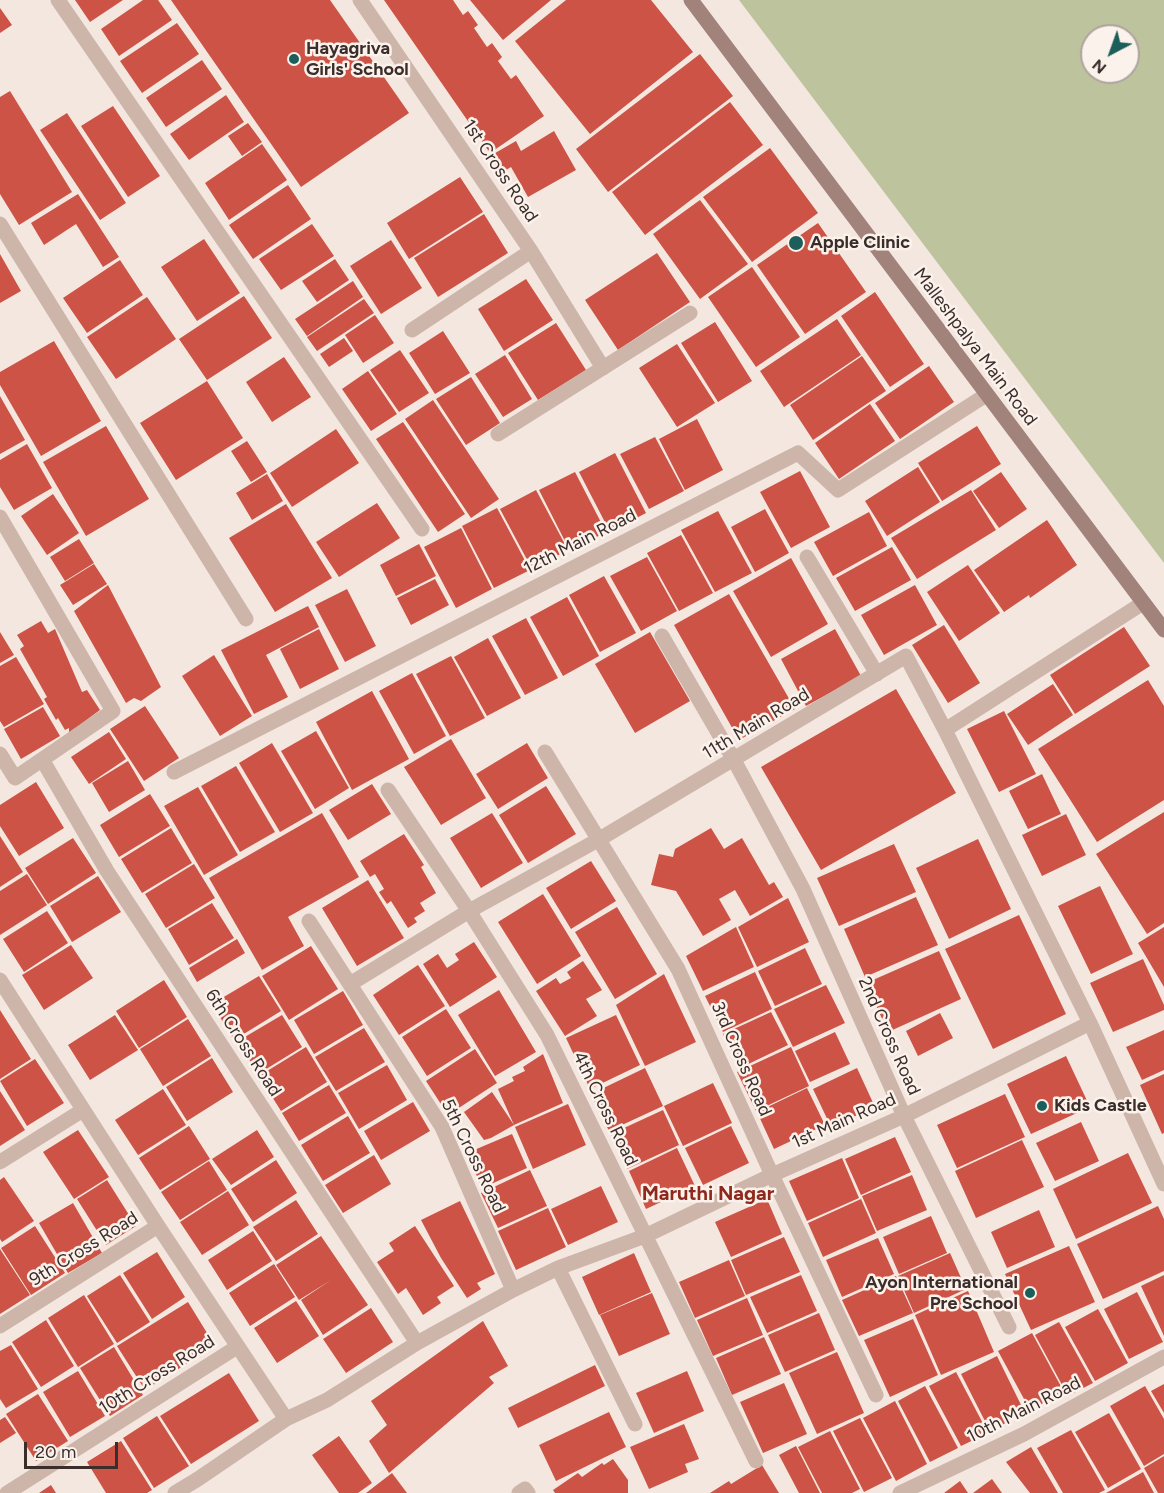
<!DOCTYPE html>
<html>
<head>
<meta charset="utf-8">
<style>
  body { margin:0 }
  #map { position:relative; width:1164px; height:1493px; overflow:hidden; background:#f4e7df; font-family:Figtree,sans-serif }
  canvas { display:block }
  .north { position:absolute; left:1080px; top:24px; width:60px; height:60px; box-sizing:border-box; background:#fbf2ec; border:2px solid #aea39e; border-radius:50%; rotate:221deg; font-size:16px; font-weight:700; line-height:24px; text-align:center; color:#3a2d2a }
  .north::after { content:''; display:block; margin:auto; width:21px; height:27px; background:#1c5e5a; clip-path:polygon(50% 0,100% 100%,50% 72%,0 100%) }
  .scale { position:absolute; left:24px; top:1442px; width:94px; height:27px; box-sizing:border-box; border:3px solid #3a2d2a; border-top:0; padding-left:8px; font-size:18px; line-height:21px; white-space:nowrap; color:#3a2d2a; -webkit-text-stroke:4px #fbf2ec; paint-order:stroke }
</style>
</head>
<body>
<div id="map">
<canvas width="1164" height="1493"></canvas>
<div class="north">N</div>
<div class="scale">20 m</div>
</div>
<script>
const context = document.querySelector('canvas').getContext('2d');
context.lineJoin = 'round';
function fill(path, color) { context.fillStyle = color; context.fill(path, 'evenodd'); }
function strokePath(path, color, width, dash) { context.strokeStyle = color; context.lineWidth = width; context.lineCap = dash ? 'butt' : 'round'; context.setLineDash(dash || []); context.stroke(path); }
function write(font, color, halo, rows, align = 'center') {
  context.font = font + ' Figtree,sans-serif'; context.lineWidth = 5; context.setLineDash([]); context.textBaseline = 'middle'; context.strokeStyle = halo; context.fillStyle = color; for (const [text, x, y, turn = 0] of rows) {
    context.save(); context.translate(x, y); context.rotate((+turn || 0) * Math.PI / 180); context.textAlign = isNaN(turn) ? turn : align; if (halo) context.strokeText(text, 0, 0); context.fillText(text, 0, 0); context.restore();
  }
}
fill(new Path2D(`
  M739,0H1164V563ZM1092,36H1128V72H1092Z`), '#bdc49d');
fill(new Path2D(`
  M75,0H123L90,22Z
  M143,0H158L172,20L119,56L101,29Z
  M171,0H330L409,113L301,187Z
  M384,0H453L463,15L468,11L478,25L474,28L487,47L492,43L502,57L498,61L511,79L516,75L544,116L490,153Z
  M470,0H551L503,40Z
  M566,0H651L693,52L590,134L515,41Z
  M0,8L12,25L0,33Z
  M177,23L199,54L142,93L120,61Z
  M700,54L733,96L608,192L576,149Z
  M202,60L222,89L166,127L146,98Z
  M10,91L72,192L19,225L0,194V97Z
  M226,95L244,122L189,160L170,134Z
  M730,102L763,145L645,235L612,192Z
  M113,106L160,176L128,197L81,126Z
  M67,113L126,203L100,220L40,130Z
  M248,123L262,142L242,156L228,136Z
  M554,131L576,170L528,197L511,167L501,173L490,156L516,141L521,151Z
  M262,144L287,180L229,220L205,183Z
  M770,148L818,213L752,262L703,197Z
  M460,177L483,212L409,259L387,223Z
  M288,185L311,219L253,259L229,225Z
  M78,194L119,257L103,267L76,224L44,245L31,223Z
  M700,200L748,264L700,299L653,234Z
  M484,214L508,253L438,297L414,258Z
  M818,223L866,292L805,334L757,265Z
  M312,224L334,256L281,290L259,259Z
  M204,239L240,293L197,321L161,267Z
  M391,240L422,288L381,314L350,266Z
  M657,253L690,302L618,350L585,300Z
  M0,254L21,291L0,303Z
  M335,259L349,280L317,302L302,281Z
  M120,260L143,295L87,333L63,298Z
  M752,267L800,337L756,367L708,297Z
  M526,279L553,320L504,351L478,309Z
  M353,281L363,297L307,336L295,319Z
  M875,292L924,364L890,387L841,316Z
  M244,296L272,338L207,380L179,339Z
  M147,297L176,339L116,379L87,337Z
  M364,299L374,313L317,351L307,337Z
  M375,315L394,343L363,363L345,335Z
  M837,319L861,355L784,407L760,371Z
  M715,322L752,381L718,402L681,343Z
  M556,323L586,370L538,400L508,353Z
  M443,331L470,373L435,394L409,353Z
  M344,338L353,351L329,367L320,354Z
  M54,341L101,421L41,456L0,385V372Z
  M677,344L715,403L677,427L639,368Z
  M400,350L429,393L399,412L370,370Z
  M505,355L532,399L503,417L475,374Z
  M862,356L886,391L813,440L790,405Z
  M284,357L311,397L272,422L246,382Z
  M929,366L954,402L900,439L875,403Z
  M368,371L397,414L371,431L342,389Z
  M471,377L500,423L466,445L436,399Z
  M207,381L243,438L176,480L140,423Z
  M0,396L25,440L0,454Z
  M433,400L499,499L471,518L405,419Z
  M870,404L895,441L839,479L815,443Z
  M697,419L723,470L685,490L659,439Z
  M403,422L465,514L438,532L376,439Z
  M106,426L149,499L86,536L43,462Z
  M977,426L1001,464L942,501L918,463Z
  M336,429L359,463L292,507L270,473Z
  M655,437L684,491L649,509L620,454Z
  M247,441L267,472L251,482L231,451Z
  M27,444L52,488L14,510L0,487V460Z
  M615,453L646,513L610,532L579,472Z
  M918,467L940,502L887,536L865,501Z
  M800,471L830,527L791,548L760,492Z
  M575,472L606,532L570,551L539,490Z
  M1001,472L1027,509L999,528L973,491Z
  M267,474L283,501L252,520L236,493Z
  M536,490L568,550L532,569L500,509Z
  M971,490L996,530L917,579L891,538Z
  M53,494L79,533L47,555L21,516Z
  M377,503L400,538L339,577L316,542Z
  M286,504L332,578L275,612L229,538Z
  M497,508L530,570L494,588L462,526Z
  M765,509L789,553L755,572L731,527Z
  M718,511L752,573L715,592L681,530Z
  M869,512L887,546L833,576L814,542Z
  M1047,520L1077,565L1030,598L1029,595L1004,612L974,570Z
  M461,528L492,589L456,608L424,547Z
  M681,535L713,593L679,611L647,553Z
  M79,539L94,563L65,581L50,557Z
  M419,544L436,576L396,596L380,565Z
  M892,547L911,580L855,611L836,578Z
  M647,557L677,611L641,631L610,576Z
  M791,558L828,624L771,657L733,591Z
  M94,564L107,584L73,605L60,585Z
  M968,565L1000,613L959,641L927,592Z
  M604,576L636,633L600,652L569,595Z
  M435,579L449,605L411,625L397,598Z
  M108,585L161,687L141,701L134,698L126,703L74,611Z
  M915,585L937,625L884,655L861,615Z
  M347,589L376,646L345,662L315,605Z
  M729,594L795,709L739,740L674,625Z
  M567,597L599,656L563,676L530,617Z
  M308,606L319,627L266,655L288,697L254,714L221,650Z
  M526,618L558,678L525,695L492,636Z
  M41,621L48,633L55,629L82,692L87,690L100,710L69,733V728L65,730L58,718L56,720L44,699L47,697L20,649L24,646L17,635Z
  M944,625L980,683L948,703L912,645Z
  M1124,627L1150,666L1075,714L1050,675Z
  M319,629L339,669L300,689L280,649Z
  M835,629L861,676L806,706L781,659Z
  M0,632L14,655L0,663Z
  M650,632L690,701L635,733L595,664Z
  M488,638L521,698L487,716L454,657Z
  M214,655L252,716L220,736L182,676Z
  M451,656L485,718L450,736L416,674Z
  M16,657L44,704L4,727L0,721V666Z
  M412,673L446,736L414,754L379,691Z
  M1148,680L1164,706V800L1097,842L1038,749Z
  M1053,684L1073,715L1028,745L1007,714Z
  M896,689L956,793L821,870L761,767Z
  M372,691L409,759L352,790L316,722Z
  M145,706L179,758L144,781L110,729Z
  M43,707L60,736L21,759L4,729Z
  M1004,711L1036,774L999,792L967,729Z
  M316,731L349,788L315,809L281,751Z
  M109,732L126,759L89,784L71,757Z
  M451,739L486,798L441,825L404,767Z
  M272,743L313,813L280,832L239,763Z
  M527,743L548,778L498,809L476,774Z
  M128,761L145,790L109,812L92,783Z
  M236,766L275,832L240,852L201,786Z
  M1042,774L1061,814L1028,829L1009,791Z
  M36,782L64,828L19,856L0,826V805Z
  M372,784L391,814L348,840L329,810Z
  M546,786L576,834L528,863L499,815Z
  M198,787L238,855L204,875L164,806Z
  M150,794L170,826L119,857L100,825Z
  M1164,812V923L1147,934L1096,854Z
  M322,813L359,877L288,917L304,946L262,970L209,878Z
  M492,813L523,863L481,888L450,838Z
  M1066,814L1086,855L1042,876L1022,835Z
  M171,828L192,863L142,893L121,859Z
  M711,828L724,849L742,838L769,885L774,882L783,897L750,916L735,890L719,899L731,920L703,936L676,891L651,885L659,854L673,857L675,849Z
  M404,834L424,865L421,867L436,893L420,903L425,911L414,918L417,922L408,928L391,901L387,904L379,892L384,889L375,874L370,877L360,861Z
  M0,836L23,872L0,887Z
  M73,838L96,873L48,904L25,868Z
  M978,839L1011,909L949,939L916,868Z
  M894,844L916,892L839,926L817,878Z
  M591,861L616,901L571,929L546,888Z
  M194,864L215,898L166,928L145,894Z
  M27,874L47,905L0,935V891Z
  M98,876L121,912L72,942L50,906Z
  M368,880L404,938L357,966L322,908Z
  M1100,886L1133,954L1091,974L1058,906Z
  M543,894L581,956L537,984L498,922Z
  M916,897L938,945L865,977L844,929Z
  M788,898L809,942L757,967L738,927Z
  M212,903L234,938L189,965L168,929Z
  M617,907L657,974L615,999L575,932Z
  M47,911L68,943L24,972L3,939Z
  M1019,915L1066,1014L993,1049L945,949Z
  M736,927L754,967L703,991L686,956Z
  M1164,927V987L1138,943Z
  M237,939L245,953L197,982L189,968Z
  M474,942L497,977L450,1007L423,964L438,954L447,968L459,960L455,954Z
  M71,945L93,978L44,1010L22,975Z
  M311,946L338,989L289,1020L262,976Z
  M805,948L822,984L775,1006L758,971Z
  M939,951L961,999L888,1032L866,983Z
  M1143,959L1164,1005V1010L1113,1032L1090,983Z
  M583,961L602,990L586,999L597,1016L565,1036L536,991L556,978L560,984L571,978L567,972Z
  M418,965L445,1006L399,1035L373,995Z
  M755,972L772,1009L723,1032L705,996Z
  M664,974L696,1042L645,1066L616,1005Z
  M259,976L281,1011L234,1040L212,1004Z
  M164,980L187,1017L139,1048L116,1011Z
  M826,985L845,1023L793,1047L774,1009Z
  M499,990L536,1052L495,1076L458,1015Z
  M343,991L363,1025L314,1054L294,1020Z
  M446,1009L471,1048L427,1076L402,1037Z
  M0,1010L31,1059L0,1079Z
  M771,1012L788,1045L740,1068L723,1034Z
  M940,1013L953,1038L918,1056L906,1031Z
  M115,1015L138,1050L90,1080L68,1045Z
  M282,1015L302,1047L258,1074L238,1041Z
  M616,1015L640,1065L590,1089L566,1038Z
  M188,1019L211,1056L163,1086L140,1049Z
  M364,1028L385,1062L336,1091L315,1057Z
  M1164,1030V1070L1142,1080L1126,1047Z
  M835,1032L850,1064L810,1082L795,1051Z
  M306,1047L327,1082L281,1111L259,1076Z
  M791,1047L809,1086L756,1111L737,1072Z
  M475,1049L497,1083L448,1115L426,1081Z
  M543,1054L563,1103L514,1125L498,1089L514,1081L512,1077L525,1071L523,1067Z
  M1066,1056L1090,1107L1031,1134L1007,1084Z
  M212,1058L233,1092L187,1121L166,1087Z
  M35,1059L64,1103L27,1126L0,1081Z
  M387,1065L407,1100L359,1129L338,1093Z
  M645,1068L663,1106L609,1131L591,1094Z
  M857,1068L875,1107L831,1127L813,1089Z
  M1164,1074V1133L1162,1134L1140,1085Z
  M713,1083L732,1123L683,1146L664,1106Z
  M329,1085L346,1113L299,1141L282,1113Z
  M807,1088L825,1125L774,1149L757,1112Z
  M163,1089L186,1125L138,1155L115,1120Z
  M0,1091L25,1130L0,1146Z
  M492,1092L514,1125L491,1138L484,1140L464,1112Z
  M1005,1094L1025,1137L957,1168L937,1125Z
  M413,1102L430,1131L381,1160L364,1131Z
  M568,1104L586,1145L533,1169L515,1127Z
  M663,1110L679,1145L627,1169L611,1134Z
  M348,1116L370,1153L323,1181L301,1145Z
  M1081,1122L1099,1161L1055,1181L1036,1143Z
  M189,1126L210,1159L160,1190L139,1158Z
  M731,1126L749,1163L703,1185L685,1148Z
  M78,1130L109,1177L74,1199L43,1152Z
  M257,1130L274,1157L231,1185L212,1159Z
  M512,1134L527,1168L482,1188L467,1153Z
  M895,1137L911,1172L861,1195L845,1159Z
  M1022,1140L1044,1187L976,1218L955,1171Z
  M677,1148L695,1186L646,1209L629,1171Z
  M1128,1153L1152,1203L1076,1239L1053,1189Z
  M374,1155L391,1184L343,1213L325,1185Z
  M842,1158L859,1198L807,1221L789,1181Z
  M276,1160L297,1193L253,1222L231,1189Z
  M209,1161L227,1190L180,1220L161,1192Z
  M530,1170L547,1206L498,1228L481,1193Z
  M912,1175L927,1210L877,1231L862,1196Z
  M4,1177L34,1221L2,1242L0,1239V1180Z
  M107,1180L136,1226L106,1245L77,1199Z
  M601,1186L618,1222L568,1245L551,1209Z
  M228,1191L249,1225L202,1255L180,1222Z
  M767,1199L782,1234L731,1257L715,1222Z
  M861,1199L876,1233L823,1257L808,1223Z
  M296,1200L318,1234L276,1261L253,1227Z
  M460,1201L495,1274L477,1283L481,1289L467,1298L441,1258L421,1220Z
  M73,1203L102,1253L68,1273L39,1223Z
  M1158,1206L1164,1219V1271L1103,1299L1077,1244Z
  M548,1208L566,1247L516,1270L498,1231Z
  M1039,1210L1055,1247L1007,1268L991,1232Z
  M931,1216L947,1253L899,1274L883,1237Z
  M35,1226L65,1273L31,1295L1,1248Z
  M415,1226L454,1286L437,1297L441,1303L423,1315L406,1288L398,1294L377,1262L394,1251L389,1243Z
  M253,1231L272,1261L227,1290L208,1260Z
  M321,1236L368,1305L323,1335L301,1300L331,1280L299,1300L276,1265Z
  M784,1237L800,1272L746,1295L731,1260Z
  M878,1238L894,1274L842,1297L826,1260Z
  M1069,1246L1095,1302L1031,1330L1005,1274Z
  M0,1249L30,1295L0,1314Z
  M157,1252L185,1297L152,1319L123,1273Z
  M634,1253L651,1292L599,1315L582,1277Z
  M950,1253L966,1289L914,1313L898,1276Z
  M729,1260L745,1296L695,1318L679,1282Z
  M274,1264L295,1297L250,1326L229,1293Z
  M120,1275L150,1322L117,1343L87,1296Z
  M801,1275L817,1311L767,1333L750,1297Z
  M1164,1275V1336L1141,1286Z
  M896,1276L913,1313L859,1336L842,1300Z
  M968,1291L994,1352L941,1375L915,1315Z
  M1137,1292L1163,1342L1129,1359L1104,1309Z
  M652,1293L670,1334L619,1356L600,1315Z
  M84,1295L114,1344L78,1367L48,1318Z
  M747,1298L763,1335L713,1356L697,1320Z
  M296,1301L319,1336L277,1363L254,1328Z
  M188,1302L215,1346L145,1390L117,1346Z
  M371,1308L393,1342L346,1373L323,1339Z
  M1098,1309L1128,1363L1095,1381L1065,1327Z
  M819,1313L835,1350L785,1372L768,1335Z
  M913,1319L938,1375L890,1397L864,1340Z
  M46,1320L74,1366L41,1387L12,1342Z
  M483,1321L508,1366L489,1377L494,1383L389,1473L369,1441L387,1425L371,1401Z
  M1059,1322L1093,1383L1068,1396L1035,1335Z
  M1032,1333L1064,1392L1030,1410L998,1351Z
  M764,1337L781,1374L732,1395L716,1358Z
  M11,1345L38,1389L6,1408L0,1399V1351Z
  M114,1347L143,1395L110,1416L80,1368Z
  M837,1352L864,1413L817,1434L789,1373Z
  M997,1356L1025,1413L990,1431L961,1374Z
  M595,1365L605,1386L518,1428L508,1408Z
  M78,1371L105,1416L70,1437L43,1392Z
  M687,1371L704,1411L654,1433L636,1393Z
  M956,1372L988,1433L961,1446L929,1386Z
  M229,1373L259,1421L191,1464L160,1416Z
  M784,1383L807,1434L763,1453L740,1402Z
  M1164,1384V1413L1151,1391Z
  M925,1386L958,1448L930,1462L898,1401Z
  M1145,1386L1164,1419V1454L1144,1466L1110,1406Z
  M38,1394L68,1441L36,1461L6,1414Z
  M895,1401L927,1464L896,1481L863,1418Z
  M609,1412L626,1447L556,1481L539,1445Z
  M1109,1413L1141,1469L1108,1488L1075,1432Z
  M157,1416L189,1466L154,1488L123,1438Z
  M5,1417L16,1433L0,1443V1420Z
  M860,1418L892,1478L864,1492L833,1431Z
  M684,1424L699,1459L685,1464L688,1472L649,1489L630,1447Z
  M1071,1430L1105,1490L1099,1493H1063L1037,1448Z
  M830,1431L860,1489L852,1493H822L798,1447Z
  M339,1436L372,1483L358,1493H339L312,1455Z
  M121,1441L152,1490L147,1493H106L87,1462Z
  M796,1446L820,1493H799L779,1455Z
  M1031,1447L1058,1493H1030L1006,1462Z
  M1164,1456V1493H1158L1144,1468Z
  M613,1459L628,1480V1493H555L553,1490L578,1473L582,1477L602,1463L604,1465Z
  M762,1465L779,1493H710L729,1481L731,1484Z
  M1143,1472L1154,1493H1106Z
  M392,1473L407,1493H366Z
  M992,1479L1002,1493H973Z
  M960,1481L968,1493H944Z
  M51,1485L56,1493H39Z`), '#cc5345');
strokePath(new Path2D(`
  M58,0L422,529
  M360,0L531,251L603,368
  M0,224L246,619
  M412,330L531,251
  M498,434L690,313
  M0,517L113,711L15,778L0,754
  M807,557L877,674
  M662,636L734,760L803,889L904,1116L1009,1327
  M945,730L1090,1023L1164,1184
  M545,752L678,969L772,1175L876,1395
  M43,761L107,871L417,1343
  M174,772L798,453L838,490L986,395
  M388,790L469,911L547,1035L756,1461
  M309,921L442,1127L513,1290
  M0,980L158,1226L286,1419L327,1400L417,1343L513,1290L558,1268L645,1236L772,1175L904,1116L1090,1023
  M350,984L469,911L598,840L906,656L945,730L1143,603
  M0,1162L83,1110
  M558,1268L635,1424
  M0,1326L158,1226
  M7,1493L237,1347
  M175,1493L198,1479L286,1419
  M519,1493L525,1489L528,1493
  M900,1493L1024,1434L1164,1357`), '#cdb5aa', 15);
strokePath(new Path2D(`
  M691,0L1164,630`), '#a1837b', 15);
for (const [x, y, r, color] of [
  [294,59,6,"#1c5e5a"],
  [796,243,8,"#1c5e5a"],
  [1042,1106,6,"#1c5e5a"],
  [1030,1293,6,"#1c5e5a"]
]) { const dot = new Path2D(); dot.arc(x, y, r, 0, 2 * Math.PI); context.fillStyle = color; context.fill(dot); strokePath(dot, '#fbf2ec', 2); }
write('bold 18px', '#3a2d2a', '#fbf2ec', [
  ["Hayagriva",306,49],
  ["Girls' School",306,70],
  ["Apple Clinic",810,243],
  ["Kids Castle",1054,1106],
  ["Ayon International",1018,1283,"right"],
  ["Pre School",1018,1304,"right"]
], 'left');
write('18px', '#3a2d2a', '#fbf2ec', [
  ["1st Cross Road",500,171,56],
  ["Malleshpalya Main Road",975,347,53],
  ["12th Main Road",580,542,-27],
  ["11th Main Road",756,724,-31],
  ["2nd Cross Road",889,1036,66],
  ["6th Cross Road",243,1043,57],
  ["3rd Cross Road",741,1059,66],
  ["4th Cross Road",605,1109,64],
  ["1st Main Road",844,1121,-24],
  ["5th Cross Road",473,1156,64],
  ["9th Cross Road",84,1249,-32],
  ["10th Cross Road",157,1375,-32],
  ["10th Main Road",1024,1410,-27]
]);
write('bold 20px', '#8e291e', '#fbf2ec', [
  ["Maruthi Nagar",708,1194]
]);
</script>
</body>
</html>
